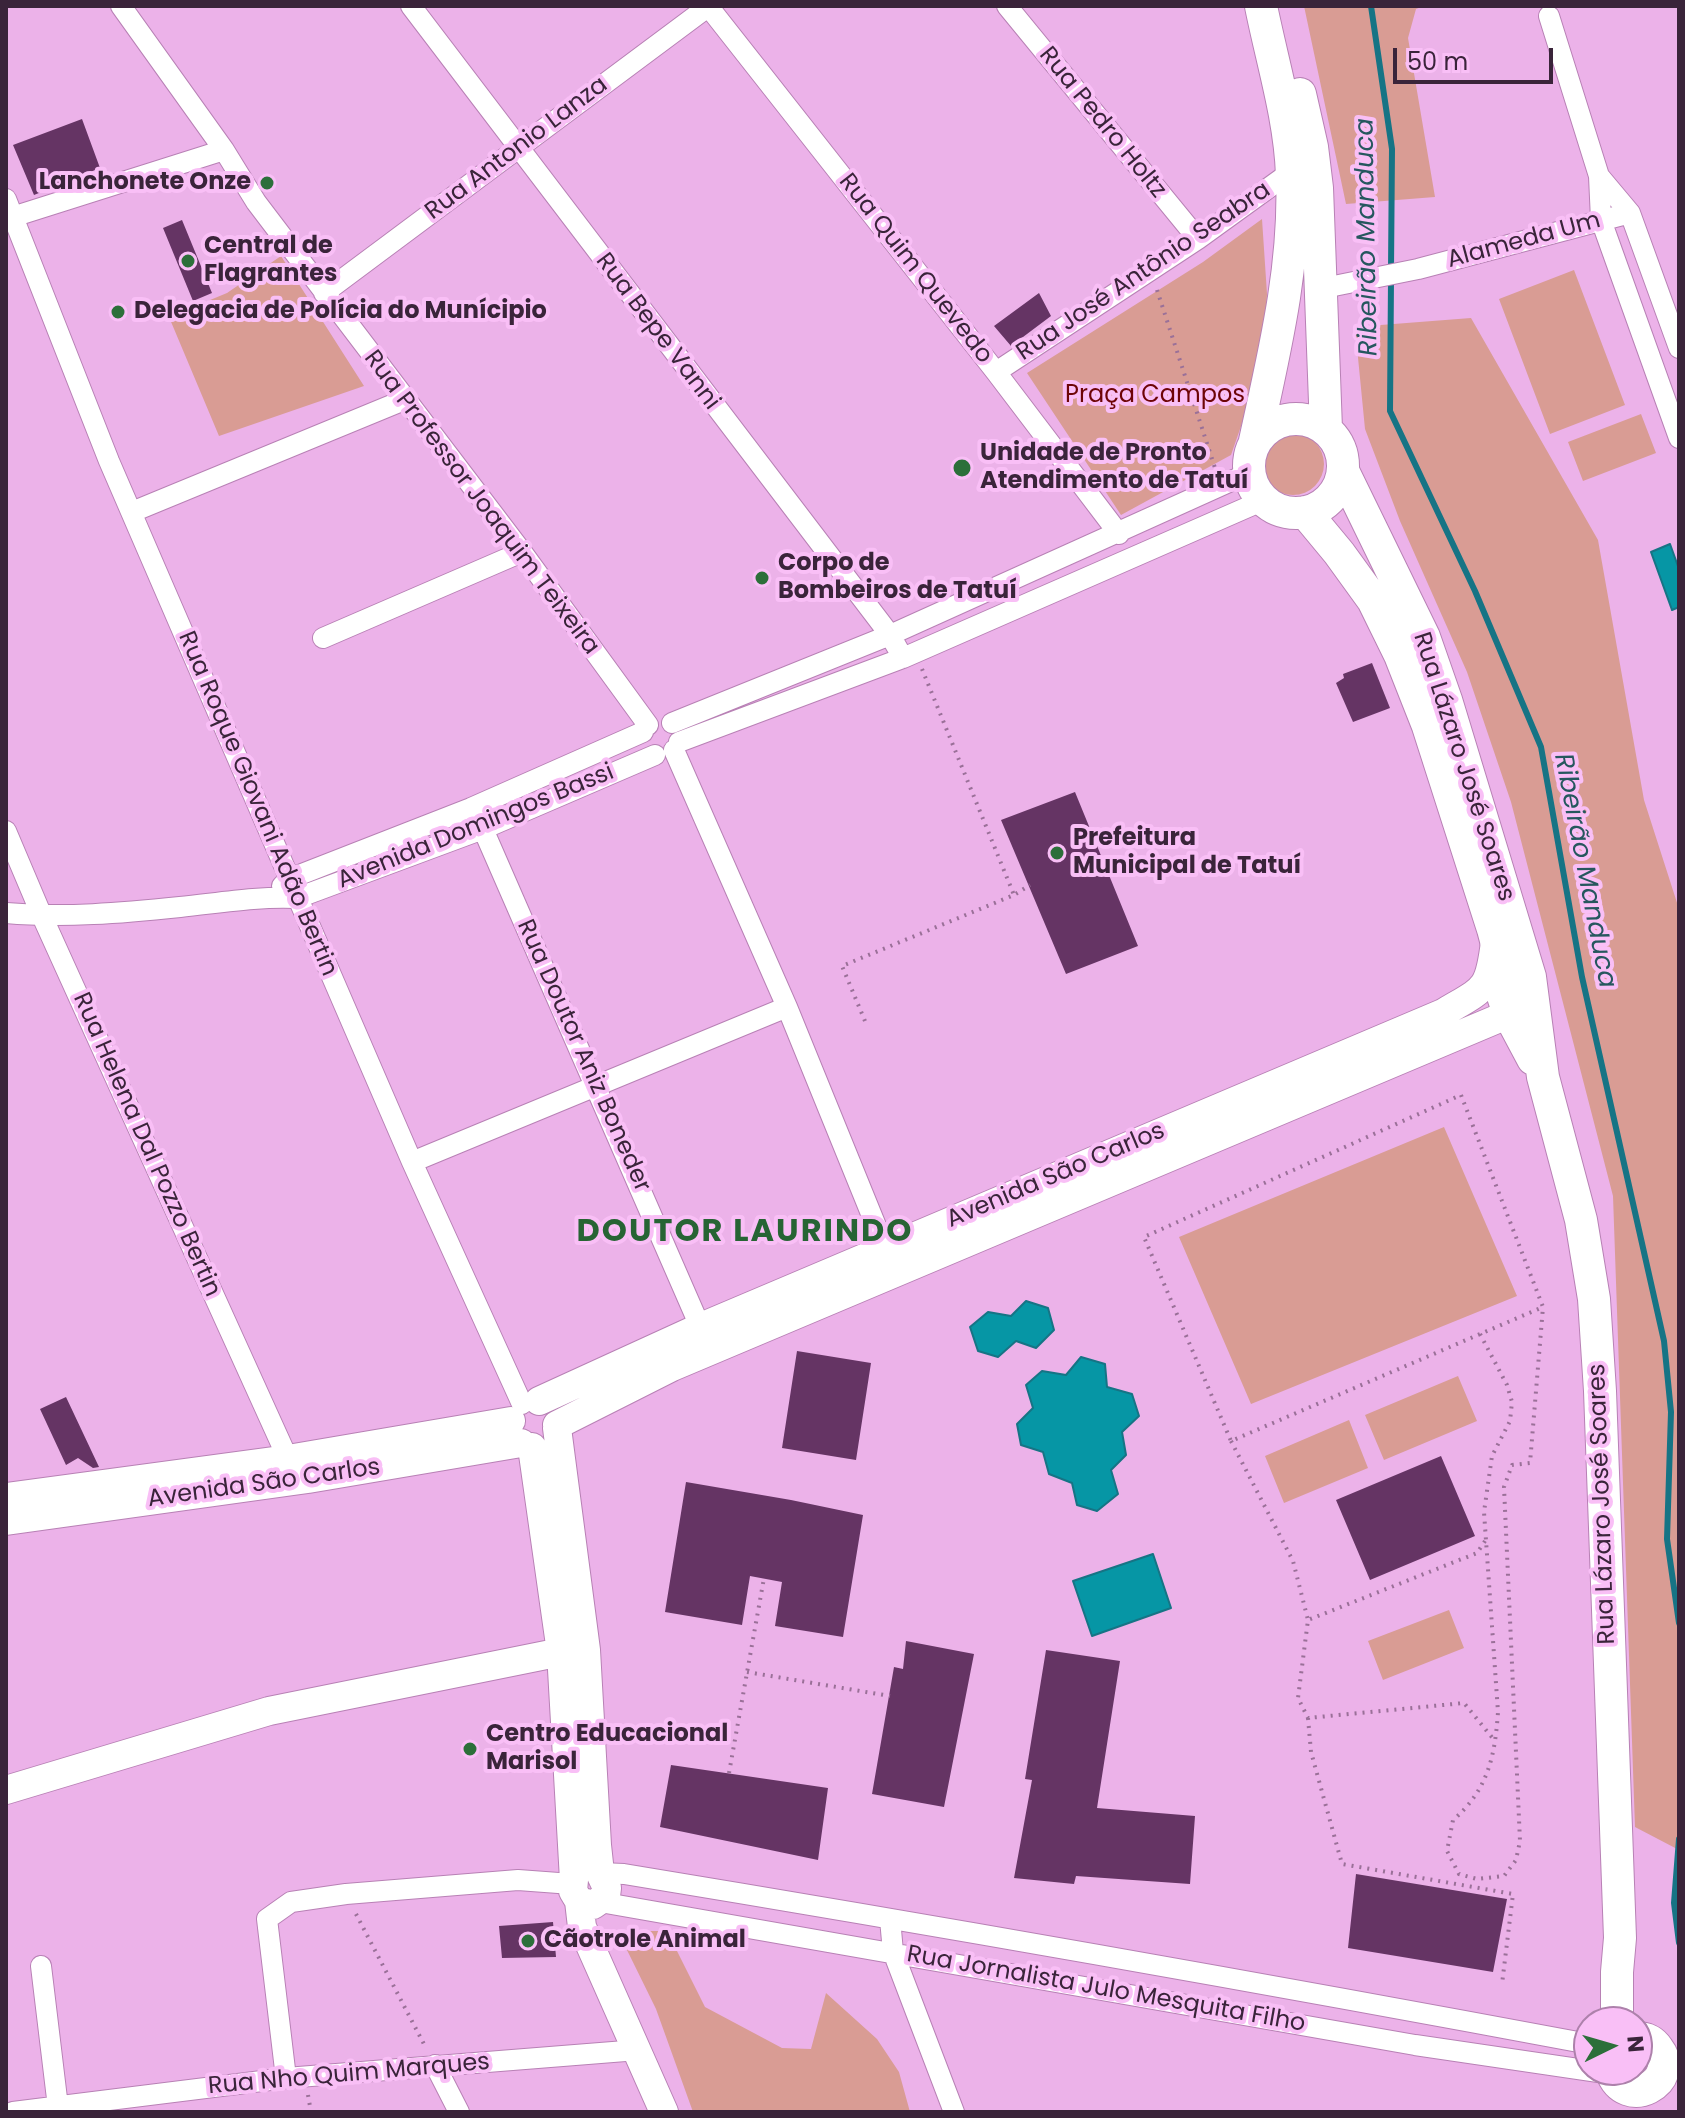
<!DOCTYPE html>
<html>
<head>
<meta charset="utf-8">
<style>
  body { margin:0 }
  #map { position:relative; width:1685px; height:2118px; overflow:hidden; background:#ecb2e9; font-family:Poppins,sans-serif }
  canvas { display:block }
  .frame { position:absolute; inset:0; border:8px solid #3a243a; pointer-events:none }
  .north { position:absolute; left:1573px; top:2006px; width:80px; height:80px; box-sizing:border-box; background:#f9bff6; border:2px solid #ad81ab; border-radius:50%; rotate:85deg; font-size:22px; font-weight:700; line-height:32px; text-align:center; color:#3a243a }
  .north::after { content:''; display:block; margin:auto; width:28px; height:36px; background:#2c6f3a; clip-path:polygon(50% 0,100% 100%,50% 72%,0 100%) }
  .scale { position:absolute; left:1393px; top:48px; width:160px; height:36px; box-sizing:border-box; border:4px solid #3a243a; border-top:0; padding-left:10px; font-size:24px; line-height:28px; white-space:nowrap; color:#3a243a; -webkit-text-stroke:6px #f9bff6; paint-order:stroke }
</style>
</head>
<body>
<div id="map">
<canvas width="1685" height="2118"></canvas>
<div class="frame"></div>
<div class="north">N</div>
<div class="scale">50 m</div>
</div>
<script>
const context = document.querySelector('canvas').getContext('2d');
context.lineJoin = 'round';
function fill(path, color) { context.fillStyle = color; context.fill(path, 'evenodd'); }
function strokePath(path, color, width, dash) { context.strokeStyle = color; context.lineWidth = width; context.lineCap = dash ? 'butt' : 'round'; context.setLineDash(dash || []); context.stroke(path); }
function write(font, color, halo, rows, align = 'center') {
  context.font = font + ' Poppins,sans-serif'; context.lineWidth = 8; context.setLineDash([]); context.textBaseline = 'middle'; context.strokeStyle = halo; context.fillStyle = color; for (const [text, x, y, turn = 0] of rows) {
    context.save(); context.translate(x, y); context.rotate((+turn || 0) * Math.PI / 180); context.textAlign = isNaN(turn) ? turn : align; if (halo) context.strokeText(text, 0, 0); context.fillText(text, 0, 0); context.restore();
  }
}
fill(new Path2D(`
  M1304,6H1424L1416,9L1408,38L1435,197L1346,204Z
  M1262,219L1267,294L1264,360L1231,455L1121,515L1027,373L1203,262Z
  M281,256L364,386L219,436L169,317L227,293Z
  M1574,270L1625,405L1550,434L1499,299Z
  M1471,318L1598,540L1644,800L1679,909V1850L1635,1827L1613,1196L1511,802L1467,672L1400,521L1365,429L1355,327Z
  M1641,414L1656,453L1583,481L1568,442Z
  M1262 464a31 31 0 1 1 62 0a31 31 0 1 1-62 0Z
  M1444,1127L1517,1296L1251,1404L1179,1237Z
  M1458,1376L1477,1421L1384,1460L1365,1415Z
  M1349,1420L1368,1468L1284,1503L1265,1456Z
  M1449,1610L1464,1648L1383,1680L1368,1641Z
  M639,1931H667L705,2007L782,2048L811,2049L826,1993L877,2039L899,2072L910,2112H693L656,2009L626,1948Z`), '#d99c94');
const water = new Path2D(`
  M1670,544L1679,569V607L1672,610L1651,552Z
  M1026,1301L1048,1308L1054,1330L1036,1348L1016,1341L998,1357L978,1351L970,1327L988,1312L1011,1316Z
  M1081,1357L1105,1364L1107,1387L1132,1394L1139,1416L1122,1432L1126,1455L1111,1470L1118,1494L1097,1511L1077,1505L1072,1483L1049,1474L1043,1452L1021,1445L1017,1424L1033,1408L1026,1385L1042,1371L1066,1375Z
  M1153,1554L1171,1608L1092,1636L1073,1581Z`);
fill(water, '#0696a5');
strokePath(water, '#167485', 2);
strokePath(new Path2D(`
  M1371,6L1392,149L1391,269
  M1391,280L1390,411L1475,591L1541,747L1582,977L1664,1341L1671,1412L1667,1539L1679,1623
  M1679,1839L1674,1903L1679,1943`), '#167485', 6);
fill(new Path2D(`
  M82,119L100,168L34,195L13,145Z
  M182,220L212,293L193,301L163,228Z
  M1039,293L1051,316L1011,346L994,326Z
  M1372,663L1390,708L1353,722L1336,683L1344,678L1343,674Z
  M1075,792L1138,946L1066,974L1001,820Z
  M797,1351L871,1363L856,1460L782,1448Z
  M66,1397L99,1467L93,1468L78,1458L66,1465L40,1409Z
  M1441,1456L1475,1536L1370,1580L1336,1500Z
  M686,1482L791,1500L863,1515L843,1637L775,1626L782,1582L750,1576L742,1625L665,1612Z
  M906,1641L974,1654L944,1807L872,1794L894,1667L903,1669Z
  M1046,1650L1120,1661L1097,1808L1195,1816L1190,1884L1076,1876L1074,1884L1014,1878L1032,1780L1025,1779Z
  M671,1765L828,1788L818,1860L660,1827Z
  M1356,1874L1507,1899L1493,1972L1348,1948Z
  M553,1922L556,1957L502,1958L499,1926Z`), '#653464');
const street = new Path2D(`
  M121,6L224,150L256,202L522,552L648,725
  M411,6L890,635L903,658
  M708,6L996,372L1119,534
  M1007,6L1198,239
  M1549,16L1599,176L1601,220L1679,438
  M1599,176L1630,213L1679,348
  M6,199L109,461L412,1162L522,1404
  M6,219L224,150
  M1319,289L1418,269L1630,213
  M324,293L709,6
  M996,372L1198,239L1292,171
  M132,512L404,400
  M323,638L522,552
  M672,723L890,635L1249,473
  M679,742L903,658L1264,500
  M674,750L787,1007L885,1248
  M471,808L483,829L705,1338
  M6,831L42,916L288,1459L287,1470
  M282,886L289,879L471,808L643,732
  M6,913C63,918 123,913 180,907C219,903 258,896 297,898L483,829L655,755
  M412,1162L787,1007
  M600,1873L624,1874C946,1927 1268,1984 1589,2044
  M600,1902L1415,2045L1612,2074
  M890,1919L893,1952L954,2112
  M41,1966L58,2107
  M435,2065L459,2112
  M286,2078L267,1919L291,1902L346,1894L518,1880L572,1884
  M13,2112L286,2078L638,2050`);
const secondary = new Path2D(`
  M539,1401L701,1327L1443,1013C1485,988 1489,991 1495,942
  M557,1425L672,1367L1509,1014L1523,997
  M532,1447L561,1652L574,1880L573,1891L579,1901L593,1905L606,1896L607,1888L600,1873L597,1845L586,1650L557,1428
  M6,1497L288,1459L511,1421
  M6,1521L308,1479L521,1443
  M6,1790L269,1711L561,1652L580,1650
  M579,1901L582,1927L664,2112`);
const primary = new Path2D(`
  M1300,94L1312,147L1317,188L1326,429
  M1249 466a47 47 0 1 1 94 0a47 47 0 1 1-94 0Z
  M1255,441C1274,354 1296,265 1292,175C1290,118 1272,61 1261,6
  M1343,471L1424,637L1446,700L1530,977L1543,1077L1581,1220L1594,1299L1600,1391L1620,1938L1617,1972V2022
  M1305,512L1339,553L1373,600L1400,655L1428,726L1493,929L1505,974L1503,996L1509,1014L1533,1059
  M1611,2070C1625,2113 1682,2081 1658,2049C1653,2041 1645,2038 1637,2038`);
strokePath(street, '#b881b5', 22);
strokePath(secondary, '#b881b5', 30);
strokePath(primary, '#b881b5', 34);
strokePath(new Path2D(`
  M1157,290L1215,468
  M922,669L1014,895
  M865,1021L842,966L1014,895L1030,885
  M1461,1095L1543,1307L1231,1441L1144,1237Z
  M1480,1334L1507,1385L1512,1402L1510,1421L1492,1456L1484,1512L1498,1712C1495,1756 1488,1790 1453,1820L1447,1851L1459,1874L1477,1879L1504,1876L1516,1860L1520,1841L1504,1487L1512,1465L1530,1463L1543,1307
  M1231,1441L1293,1561L1308,1620
  M1485,1541L1477,1553L1308,1620L1298,1698L1308,1718L1464,1703L1495,1741
  M747,1672L890,1696
  M1308,1718L1311,1752L1342,1864L1513,1894L1502,1984
  M729,1773L764,1578
  M356,1914L426,2048
  M308,2095L311,2112`), '#9a7098', 4, [2, 6]);
strokePath(street, '#fff', 20);
strokePath(secondary, '#fff', 28);
strokePath(primary, '#fff', 32);
for (const [x, y, r, color] of [
  [267,183,8,"#2c6f3a"],
  [188,261,8,"#2c6f3a"],
  [118,312,8,"#2c6f3a"],
  [962,468,10,"#2c6f3a"],
  [762,578,8,"#2c6f3a"],
  [1057,853,8,"#2c6f3a"],
  [470,1749,8,"#2c6f3a"],
  [528,1941,8,"#2c6f3a"]
]) { const dot = new Path2D(); dot.arc(x, y, r, 0, 2 * Math.PI); context.fillStyle = color; context.fill(dot); strokePath(dot, '#f9bff6', 3); }
write('24px', '#3a243a', '#f9bff6', [
  ["Rua Pedro Holtz",1102,123,51],
  ["Rua Antonio Lanza",517,149,-37],
  ["Alameda Um",1524,241,-15],
  ["Rua Quim Quevedo",915,269,52],
  ["Rua José Antônio Seabra",1144,272,-34],
  ["Rua Bepe Vanni",657,332,53],
  ["Rua Professor Joaquim Teixeira",481,503,53],
  ["Rua Lázaro José Soares",1463,767,72],
  ["Rua Roque Giovani Adão Bertin",257,804,67],
  ["Avenida Domingos Bassi",476,827,-22],
  ["Rua Doutor Aniz Boneder",583,1056,66],
  ["Rua Helena Dal Pozzo Bertin",146,1145,66],
  ["Avenida São Carlos",1056,1176,-23],
  ["Avenida São Carlos",264,1484,-8],
  ["Rua Lázaro José Soares",1603,1504,-92],
  ["Rua Jornalista Julo Mesquita Filho",1106,1990,10],
  ["Rua Nho Quim Marques",349,2075,-5]
]);
write('bold 24px', '#3a243a', '#f9bff6', [
  ["Lanchonete Onze",251,183,"right"],
  ["Central de",204,247],
  ["Flagrantes",204,275],
  ["Delegacia de Polícia do Munícipio",134,312],
  ["Unidade de Pronto",980,454],
  ["Atendimento de Tatuí",980,482],
  ["Corpo de",778,564],
  ["Bombeiros de Tatuí",778,592],
  ["Prefeitura",1073,839],
  ["Municipal de Tatuí",1073,867],
  ["Centro Educacional",486,1735],
  ["Marisol",486,1763],
  ["Cãotrole Animal",544,1941]
], 'left');
write('24px', '#6d0406', '#f9bff6', [
  ["Praça Campos",1155,396]
]);
write('italic 26px', '#26575e', '#f9bff6', [
  ["Ribeirão Manduca",1368,237,-91],
  ["Ribeirão Manduca",1584,871,79]
]);
context.letterSpacing = '2px';
write('bold 32px', '#276434', '#f9bff6', [
  ["DOUTOR LAURINDO",745,1233]
]);
context.letterSpacing = '0px';
</script>
</body>
</html>
